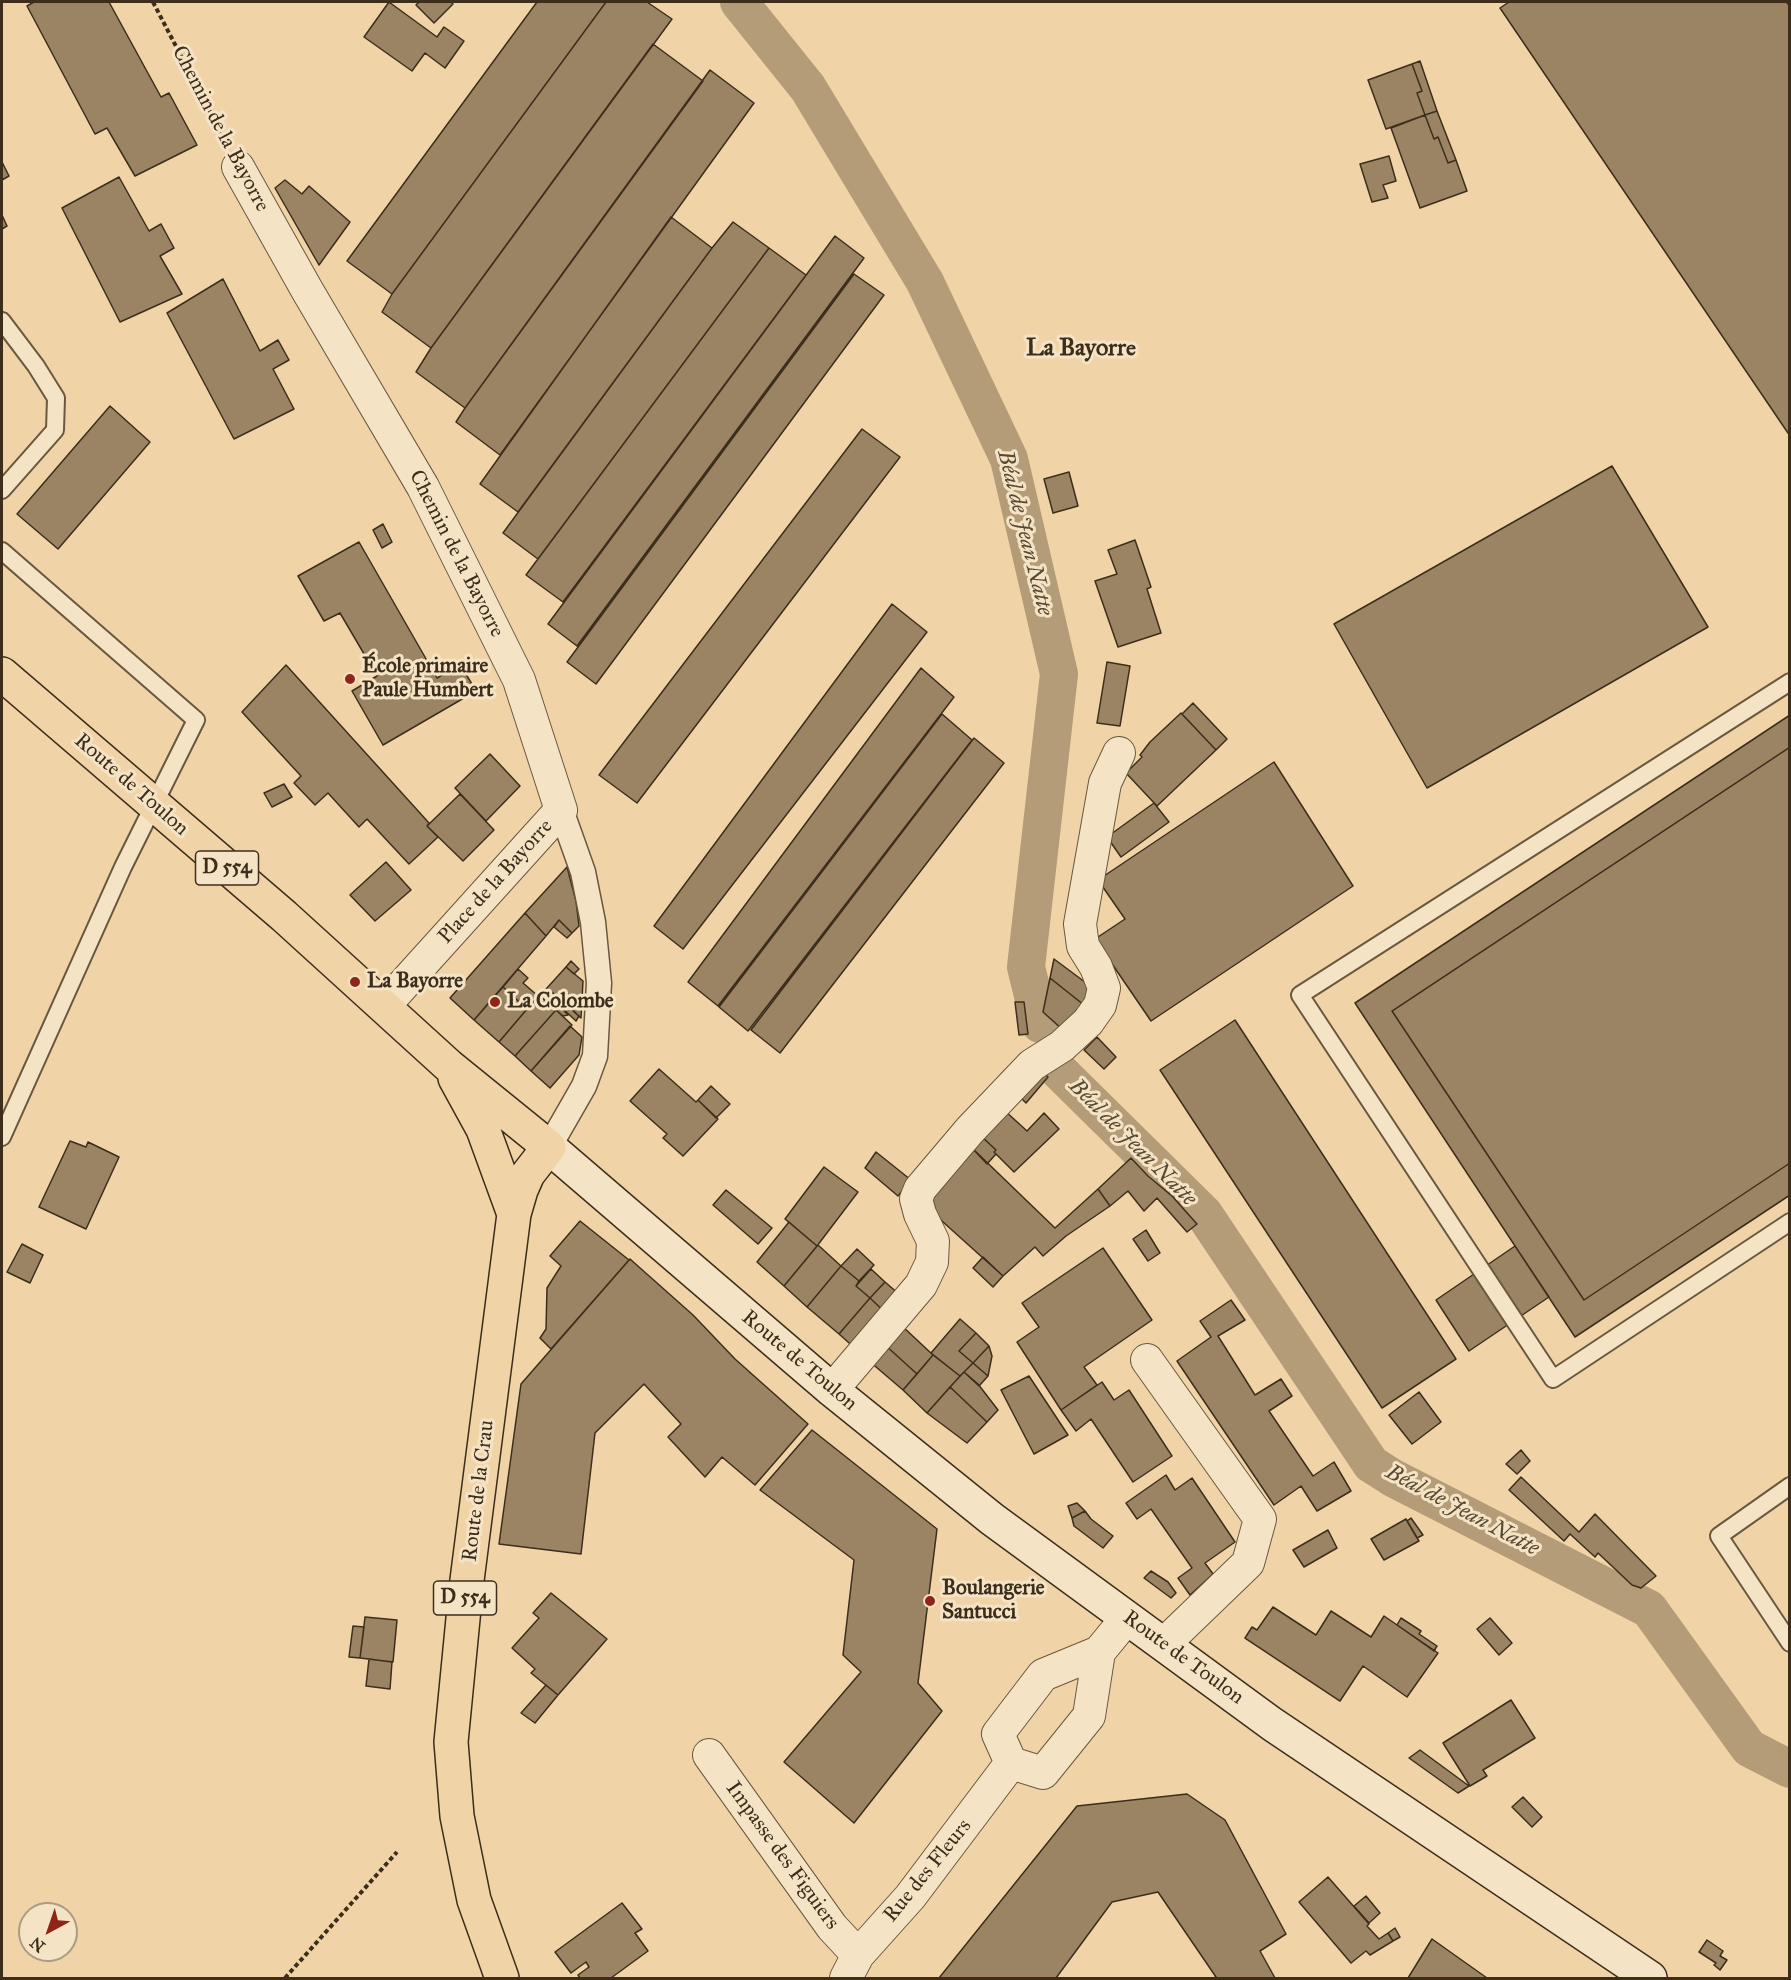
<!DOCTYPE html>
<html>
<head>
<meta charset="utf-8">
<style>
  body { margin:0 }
  #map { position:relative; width:1791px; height:1980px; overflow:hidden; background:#f0d4a7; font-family:"IM FELL Great Primer",serif }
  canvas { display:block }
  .frame { position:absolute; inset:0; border:3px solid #3c2e1b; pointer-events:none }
  .north { position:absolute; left:18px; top:1902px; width:60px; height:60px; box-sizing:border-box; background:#f5e3c6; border:2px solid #ab9b82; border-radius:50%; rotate:220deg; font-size:16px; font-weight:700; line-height:24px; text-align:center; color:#3c2e1b }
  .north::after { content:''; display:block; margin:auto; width:21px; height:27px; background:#8f2418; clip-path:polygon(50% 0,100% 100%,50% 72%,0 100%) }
</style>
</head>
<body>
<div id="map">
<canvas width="1791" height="1980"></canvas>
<div class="frame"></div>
<div class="north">N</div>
</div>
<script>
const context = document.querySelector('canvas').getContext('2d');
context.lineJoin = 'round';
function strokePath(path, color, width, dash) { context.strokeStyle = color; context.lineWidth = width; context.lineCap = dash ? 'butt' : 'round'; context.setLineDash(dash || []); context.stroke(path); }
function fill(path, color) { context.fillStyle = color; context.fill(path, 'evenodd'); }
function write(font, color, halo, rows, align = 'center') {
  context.font = font + ' "IM FELL Great Primer",serif'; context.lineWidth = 6; context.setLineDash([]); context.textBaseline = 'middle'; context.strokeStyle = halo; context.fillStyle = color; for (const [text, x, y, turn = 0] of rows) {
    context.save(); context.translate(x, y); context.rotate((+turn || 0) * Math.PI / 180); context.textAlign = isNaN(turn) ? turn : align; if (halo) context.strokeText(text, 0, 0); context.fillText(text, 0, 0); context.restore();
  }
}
strokePath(new Path2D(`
  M739,2L808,88L925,282L1009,459L1059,674L1026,967L1040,1024
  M1058,1070L1204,1214L1371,1464L1393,1478L1649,1609L1749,1748L1790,1769`), '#b39c77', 38);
const building = new Path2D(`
  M34,2H109L161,97L169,93L197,145L135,176L107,128L95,134L27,6Z
  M389,2L437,37L444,27L464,41L445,68L425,53L412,71L364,37Z
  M419,2H451L453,4L434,23L416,5Z
  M537,2H606L392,294L347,261Z
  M606,2H647L672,19L431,348L382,312L392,294Z
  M1509,2H1786L1790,6V436L1500,8Z
  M653,44L703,81L465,408L416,372L431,348Z
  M1420,61L1437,111L1425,115L1417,93L1422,91L1412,64Z
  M1412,64L1422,91L1417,93L1425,115L1386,129L1368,80Z
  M710,70L754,103L500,455L456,422L465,408Z
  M1437,111L1456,160L1448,163L1438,137L1434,139L1425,115Z
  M1425,115L1434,139L1438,137L1448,163L1456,160L1467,191L1420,208L1391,128Z
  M1389,156L1396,181L1383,185L1388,198L1372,202L1360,164Z
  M2,162L9,176L2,180Z
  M119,177L149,231L161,224L174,248L160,256L182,294L120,322L62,208Z
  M285,180L302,194L309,186L350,222L319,265L275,188Z
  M2,215L7,226L2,229Z
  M671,217L712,248L518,512L480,484Z
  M733,222L769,248L538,559L503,533L712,248Z
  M835,236L864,258L577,646L548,624Z
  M769,248L806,275L563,602L526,575Z
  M854,274L884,295L596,684L567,662Z
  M223,279L260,351L278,340L289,360L273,369L294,409L234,439L167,313Z
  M110,406L150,442L58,549L17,514Z
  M862,429L900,457L637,803L599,775Z
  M1612,466L1708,627L1427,788L1334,624Z
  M1069,472L1078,506L1053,513L1044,479Z
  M383,524L392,542L382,548L373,530Z
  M1135,540L1151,587L1147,589L1161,633L1118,647L1095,581L1117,574L1108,550Z
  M359,542L437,678L460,664L476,691L383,745L352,691L377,676L340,613L324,621L298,576Z
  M892,604L927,632L683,949L654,926Z
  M1107,662L1130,666L1120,726L1097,723Z
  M286,665L429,823L427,826L438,837L409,864L367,819L359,827L328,793L315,805L294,783L301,776L242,712Z
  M921,668L954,697L718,1006L688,982Z
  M1193,703L1227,739L1216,750L1182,714Z
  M1181,713L1216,750L1157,806L1126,773L1142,757L1140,755L1150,742Z
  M942,714L972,740L748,1031L719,1007Z
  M1790,715V747L1392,1011L1584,1300L1790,1163V1195L1575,1337L1355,1003Z
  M974,738L1004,763L780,1053L751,1030Z
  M1790,747V1163L1584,1300L1392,1011Z
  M490,754L520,786L486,821L455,788Z
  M1274,762L1353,886L1151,1021L1095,939L1125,919L1098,880Z
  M284,784L292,797L272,807L264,793Z
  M460,794L494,830L463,861L427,826Z
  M1154,803L1169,822L1121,857L1107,837Z
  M386,862L411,890L375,921L350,895Z
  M567,867L576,901L579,926L572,933L559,920L546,936L525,913Z
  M525,913L546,936L474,1020L450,998Z
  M559,920L572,933L567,938L554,927Z
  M1054,959L1097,991L1084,1005L1050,978Z
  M571,961L579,969L574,974L566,967Z
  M566,967L583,981L581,1018L547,988Z
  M518,969L528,978L523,983L538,996L527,1009L503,987Z
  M1050,978L1084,1005L1063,1030L1043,1012Z
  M503,987L527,1009L499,1042L474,1020Z
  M547,988L564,1002L560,1006L543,993Z
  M539,995L556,1010L515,1056L499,1042Z
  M550,999L560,1006L556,1010L549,1004Z
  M564,1002L579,1016L576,1021L560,1006Z
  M1015,1002H1024L1028,1034L1019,1035Z
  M560,1006L568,1015L563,1016L556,1010Z
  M556,1010L572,1025L531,1071L515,1056Z
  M1235,1020L1456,1359L1382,1408L1160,1070Z
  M570,1026L582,1037L579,1055L550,1088L531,1071Z
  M1097,1037L1116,1057L1104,1069L1084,1050Z
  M659,1069L696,1102L698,1100L718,1119L683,1156L663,1138L667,1134L630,1101Z
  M1040,1070L1048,1077L1026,1103L1018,1095Z
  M711,1086L730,1104L716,1118L698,1100Z
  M1004,1110L1027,1131L1044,1113L1059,1129L1014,1172L994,1152L996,1150L981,1136Z
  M981,1136L996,1150L994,1152L996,1154L987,1164L971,1147Z
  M70,1141L86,1147L88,1142L119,1157L86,1229L39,1207Z
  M971,1147L1055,1228L1098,1189L1110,1206L1066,1236L1043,1256L1035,1247L1003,1276L923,1204Z
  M876,1152L911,1180L898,1196L865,1168Z
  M1131,1158L1148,1176L1172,1196L1197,1224L1187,1232L1157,1198L1144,1211L1128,1191L1110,1206L1098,1189Z
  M824,1167L858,1192L817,1246L785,1219Z
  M726,1190L772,1228L758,1244L713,1205Z
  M580,1221L629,1260L551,1349L540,1338L546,1329L547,1288L561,1266L550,1256Z
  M789,1222L817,1246L784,1286L757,1262Z
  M1146,1230L1160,1253L1148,1261L1133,1239Z
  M22,1244L43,1255L30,1283L7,1272Z
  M818,1245L841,1266L807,1307L784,1286Z
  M1515,1246L1549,1297L1469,1351L1436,1300Z
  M1103,1248L1152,1320L1084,1367L1097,1385L1061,1410L1017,1342L1039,1327L1022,1303Z
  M857,1249L874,1265L859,1281L841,1266Z
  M983,1257L1003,1276L993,1287L973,1268Z
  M630,1259L693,1315L735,1359L808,1424L755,1485L722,1457L705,1477L668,1437L681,1424L644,1384L595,1433L581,1554L499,1544L521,1384Z
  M841,1266L859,1281L856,1286L870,1298L839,1334L807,1307Z
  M871,1269L885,1282L870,1298L856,1286Z
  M885,1282L900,1295L888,1315L870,1298Z
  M870,1298L888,1315L857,1350L839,1334Z
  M1231,1300L1245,1320L1218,1336L1255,1395L1281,1379L1292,1396L1269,1411L1313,1476L1334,1462L1351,1491L1317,1511L1301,1486L1274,1505L1177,1361L1211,1337L1200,1321Z
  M960,1319L976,1333L959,1351L973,1363L960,1376L931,1353Z
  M901,1325L933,1355L917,1374L884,1344Z
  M976,1333L989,1346L973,1363L959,1351Z
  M884,1344L917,1374L903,1390L869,1361Z
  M989,1346L992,1356L988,1376L973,1363Z
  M933,1355L960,1376L927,1413L903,1390Z
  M973,1363L988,1376L979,1386L964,1372Z
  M964,1372L978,1384L998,1410L987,1422L950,1387Z
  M1029,1376L1068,1435L1034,1454L1001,1390Z
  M1102,1382L1114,1400L1129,1390L1172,1456L1133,1482L1091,1419L1076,1431L1061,1410Z
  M950,1387L987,1422L967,1443L927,1413Z
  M1419,1392L1441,1422L1412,1444L1389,1415Z
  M812,1430L937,1529L918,1683L942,1711L854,1823L784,1762L861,1672L843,1655L854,1560L760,1490Z
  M1521,1450L1530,1461L1517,1474L1506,1464Z
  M1166,1475L1175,1490L1192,1478L1235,1542L1205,1563L1213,1574L1190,1595L1178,1578L1192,1568L1151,1509L1137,1519L1126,1503Z
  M1521,1477L1579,1532L1595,1514L1656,1576L1641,1588L1632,1585L1598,1553L1595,1557L1570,1534L1564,1541L1509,1490Z
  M1077,1503L1085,1511L1072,1518L1068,1506Z
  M1085,1511L1091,1519L1113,1536L1103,1548L1074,1526L1072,1518Z
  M1411,1518L1423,1535L1417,1538L1407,1521Z
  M1406,1519L1419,1541L1384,1560L1371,1539Z
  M1328,1530L1337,1548L1304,1567L1293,1550Z
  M1151,1571L1168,1582L1176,1593L1171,1598L1144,1578Z
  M551,1593L607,1639L558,1695L531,1673L535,1669L512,1648L539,1618L533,1613Z
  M1273,1607L1316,1635L1331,1611L1371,1637L1384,1616L1438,1653L1407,1697L1363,1666L1340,1701L1245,1638L1252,1627L1257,1630Z
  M365,1617L397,1620L393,1662L360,1658Z
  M1401,1618L1421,1631L1419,1634L1437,1646L1434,1651L1397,1625Z
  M1490,1618L1512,1643L1499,1655L1477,1629Z
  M353,1626L364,1627L360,1658L349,1657Z
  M369,1659L392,1662L390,1689L366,1686Z
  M546,1685L558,1695L535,1723L521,1713Z
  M1511,1700L1535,1738L1483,1770L1487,1776L1470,1786L1443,1743Z
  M1420,1750L1469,1786L1458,1793L1409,1758Z
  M1187,1794L1225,1820L1286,1934L1260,1951L1275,1978H1213L1216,1977L1158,1892L1112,1902L1056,1978H939L1077,1806Z
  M1523,1797L1542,1817L1532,1827L1512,1807Z
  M1328,1877L1369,1924L1367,1926L1379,1939L1388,1933L1393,1941L1370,1955L1366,1951L1351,1963L1299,1902Z
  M1366,1896L1380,1913L1369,1923L1354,1906Z
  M622,1903L642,1929L635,1933L648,1951L611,1978H580L578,1975L589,1967L586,1962L571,1973L555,1952Z
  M1395,1928L1400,1937L1393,1941L1388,1933Z
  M1432,1939L1487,1978H1408Z
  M1707,1940L1723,1951L1720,1956L1727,1960L1720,1970L1714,1965L1716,1963L1699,1952Z`);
fill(building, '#9a8464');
strokePath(building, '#3c2e1b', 1.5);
const service = new Path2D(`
  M2,321L36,366L56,398L55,430L2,490
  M2,551L196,720L123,867L2,1137
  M1790,682L1300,995L1553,1379L1790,1222
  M1790,1486L1719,1536L1790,1643`);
const pedestrian = new Path2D(`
  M549,1147L584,1086L595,1056L599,983L593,922L583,872L561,810`);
const minor = new Path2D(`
  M238,167L307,290L423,487L519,680L561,810L384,1006
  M1147,1360L1260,1519L1248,1563L1164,1644
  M832,1390L921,1285L932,1262L933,1241L920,1214L916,1199L920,1189L970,1130L1032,1065L1062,1046L1088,1022L1100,1005L1104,988L1096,967L1083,946L1080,924L1105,783L1119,753
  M709,1755L832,1927L858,1955
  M1011,1763L998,1734L1043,1675L1099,1652L1127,1618
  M1011,1763L1043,1773L1089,1716L1099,1652
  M846,1978L858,1955L910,1897L1011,1763`);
const secondary = new Path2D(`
  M549,1147L832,1390L992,1519L1272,1724L1650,1978`);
const primary = new Path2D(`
  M2,674L284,916L449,1066L549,1147L528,1174L521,1190L514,1214L466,1588L451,1742L457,1816L474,1900L502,1978
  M455,1078L483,1129L514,1214`);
strokePath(service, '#69583e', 20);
strokePath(pedestrian, '#69583e', 27);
strokePath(minor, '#69583e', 34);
strokePath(secondary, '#3c2e1b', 36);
strokePath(primary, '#3c2e1b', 36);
strokePath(new Path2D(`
  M153,2L223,137
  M285,1978L397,1852`), '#3c2e1b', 4, [4.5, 3]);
strokePath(service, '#f5e3c6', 16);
strokePath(pedestrian, '#f5e3c6', 24);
strokePath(minor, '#f5e3c6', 32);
strokePath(secondary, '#f5e3c6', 33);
strokePath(primary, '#f0d4a7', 33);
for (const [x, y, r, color] of [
  [350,679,6,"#8f2418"],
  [355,982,6,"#8f2418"],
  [495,1002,6,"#8f2418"],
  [930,1601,6,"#8f2418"]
]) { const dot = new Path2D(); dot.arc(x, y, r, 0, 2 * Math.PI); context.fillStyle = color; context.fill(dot); strokePath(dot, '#f5e3c6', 2); }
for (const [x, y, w] of [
  [227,868,63],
  [465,1598,63]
]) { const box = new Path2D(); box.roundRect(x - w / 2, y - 17, w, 34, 4.5); context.fillStyle = '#f5e3c6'; context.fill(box); strokePath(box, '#3c2e1b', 1.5); }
write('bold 20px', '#3c2e1b', null, [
  ["D 554",227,868],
  ["D 554",465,1598]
]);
write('21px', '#3c2e1b', '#f5e3c6', [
  ["Chemin de la Bayorre",220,129,62],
  ["Chemin de la Bayorre",456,554,63],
  ["Route de Toulon",131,785,41],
  ["Place de la Bayorre",496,882,-48],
  ["Route de Toulon",799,1361,40],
  ["Route de la Crau",479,1491,-83],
  ["Route de Toulon",1183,1658,36],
  ["Impasse des Figuiers",782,1856,54],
  ["Rue des Fleurs",928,1871,-51]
]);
write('bold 21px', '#3c2e1b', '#f5e3c6', [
  ["École primaire",362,667],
  ["Paule Humbert",362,691],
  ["La Bayorre",367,982],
  ["La Colombe",507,1002],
  ["Boulangerie",942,1589],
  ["Santucci",942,1613]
], 'left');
write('italic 22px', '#5a4a32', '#f5e3c6', [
  ["Béal de Jean Natte",1024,533,76],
  ["Béal de Jean Natte",1132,1143,45],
  ["Béal de Jean Natte",1462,1511,28]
]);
write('bold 24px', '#3c2e1b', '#f5e3c6', [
  ["La Bayorre",1081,349]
]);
</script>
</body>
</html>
